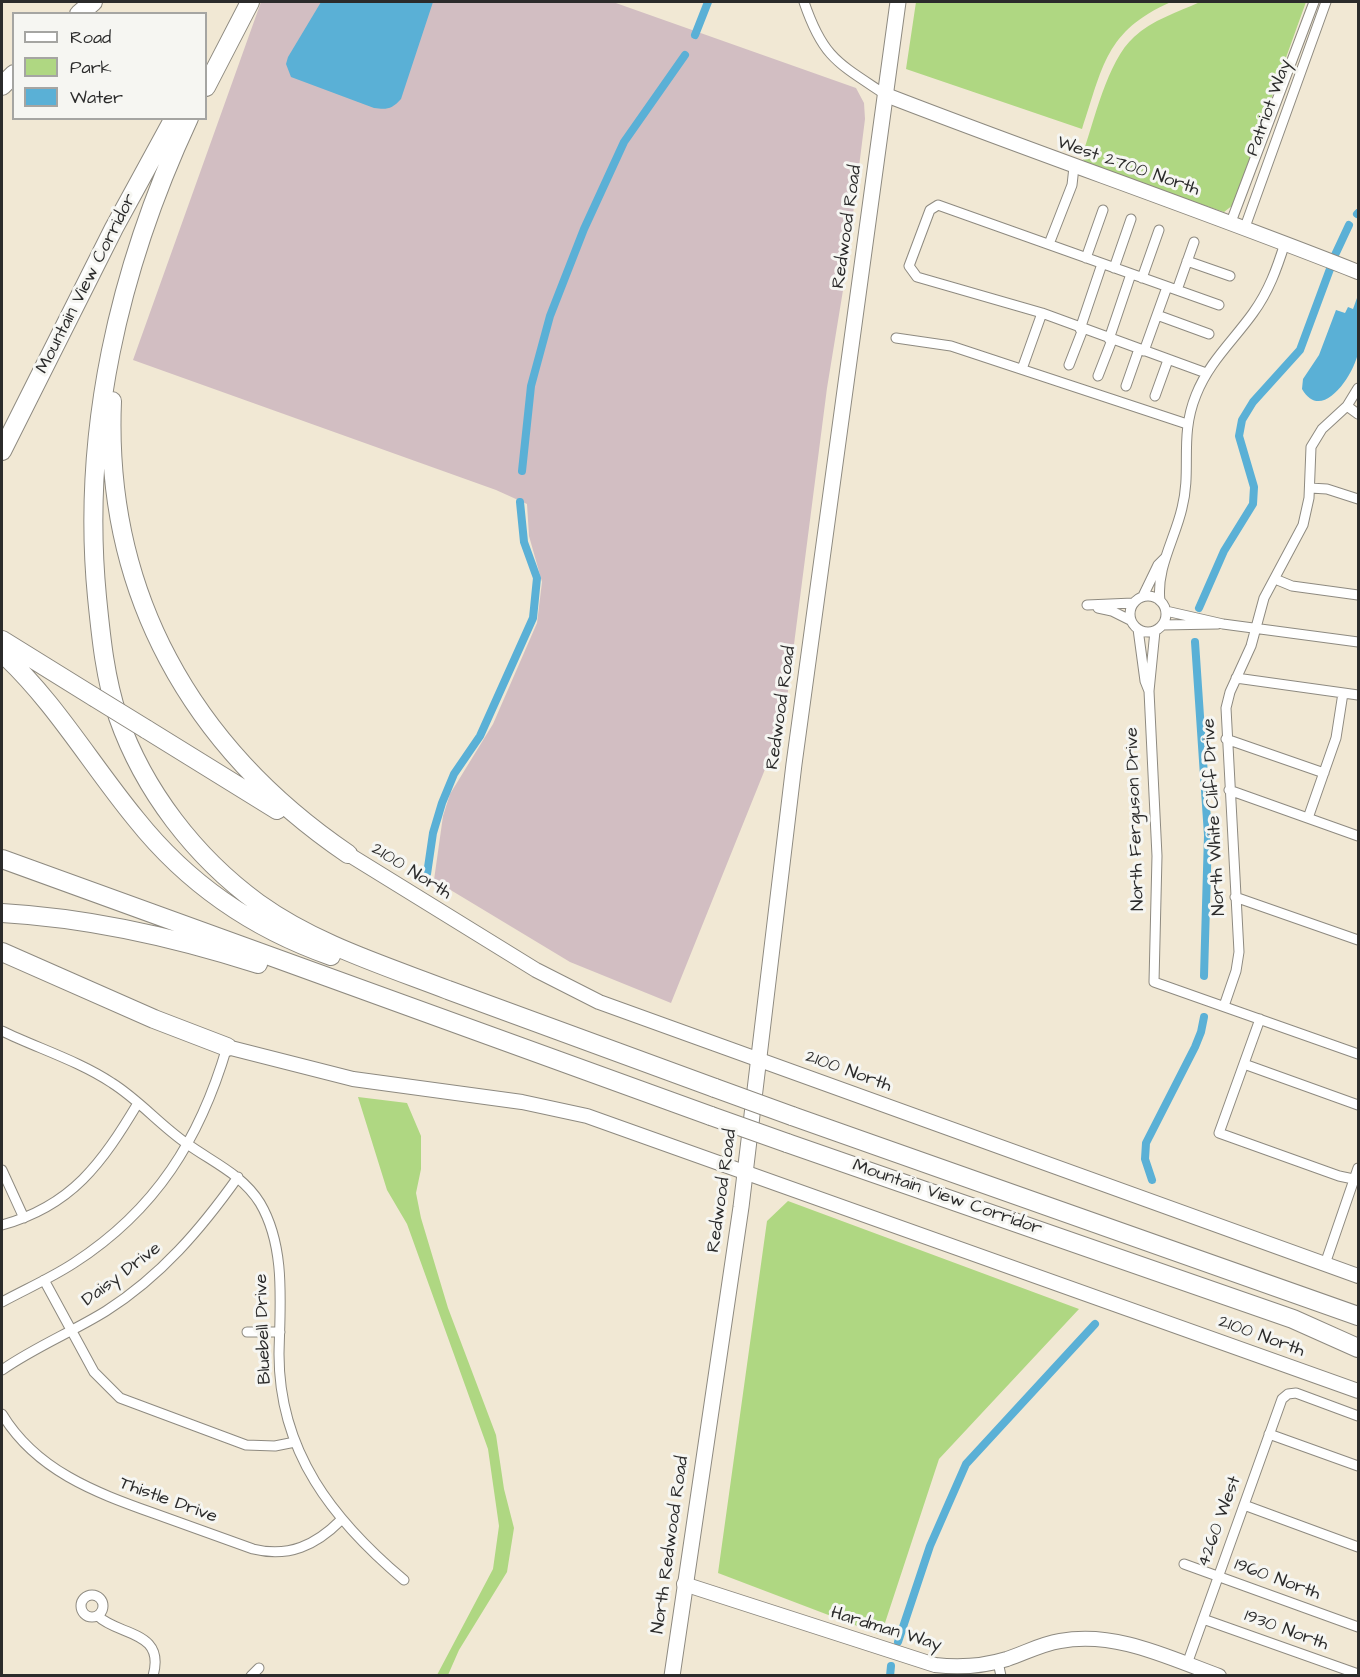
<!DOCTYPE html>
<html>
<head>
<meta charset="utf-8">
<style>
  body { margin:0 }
  #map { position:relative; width:1360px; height:1677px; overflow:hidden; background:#f1e8d4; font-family:"Architects Daughter",sans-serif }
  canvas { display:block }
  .frame { position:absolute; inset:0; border:3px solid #2b2b2b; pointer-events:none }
  .legend { position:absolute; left:12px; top:12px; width:195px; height:108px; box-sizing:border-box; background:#f6f6f2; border:2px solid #a5a5a2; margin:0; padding:8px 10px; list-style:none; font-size:18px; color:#2b2b2b }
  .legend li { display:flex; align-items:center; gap:12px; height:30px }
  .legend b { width:30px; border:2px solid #a5a5a2 }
</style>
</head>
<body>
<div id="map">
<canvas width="1360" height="1677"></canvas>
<div class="frame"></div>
<ul class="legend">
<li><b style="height:8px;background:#fff"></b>Road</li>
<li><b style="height:16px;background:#afd782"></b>Park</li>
<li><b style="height:16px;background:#5ab0d6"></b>Water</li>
</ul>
</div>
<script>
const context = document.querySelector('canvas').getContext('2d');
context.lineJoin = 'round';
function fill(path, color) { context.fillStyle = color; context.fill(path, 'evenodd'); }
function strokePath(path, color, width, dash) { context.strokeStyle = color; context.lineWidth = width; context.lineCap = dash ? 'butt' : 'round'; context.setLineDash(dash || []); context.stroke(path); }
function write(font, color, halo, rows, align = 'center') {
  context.font = font + ' "Architects Daughter",sans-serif'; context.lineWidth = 6; context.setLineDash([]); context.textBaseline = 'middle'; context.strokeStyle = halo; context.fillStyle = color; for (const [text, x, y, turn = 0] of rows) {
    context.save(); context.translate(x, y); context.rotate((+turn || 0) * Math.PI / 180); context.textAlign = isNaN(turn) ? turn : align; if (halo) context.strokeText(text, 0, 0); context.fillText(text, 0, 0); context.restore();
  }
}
fill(new Path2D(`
  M261,2H613L856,88L864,103L865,119L845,278L827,388L784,722L671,1003L570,962L434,880L443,816L450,794L493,724L537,623L542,582L529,536L527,504L496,490L133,360Z`), '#d2bec2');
fill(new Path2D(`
  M916,2H1171C1105,31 1103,67 1082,129L906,69Z
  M1200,2H1306L1233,205L1224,212L1085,165L1082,156C1094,122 1107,61 1134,37C1152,20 1178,12 1200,2Z
  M358,1097L407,1103L421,1136V1169L416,1193L421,1218L448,1308L496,1435L504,1489L514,1528L507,1572L459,1650L448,1675H437L493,1569L499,1526L488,1449L407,1224L387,1190Z
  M788,1201L1079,1309L939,1459L881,1635L718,1573L767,1221Z`), '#afd782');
fill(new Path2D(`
  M321,2H433L401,99C392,109 387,110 374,108L291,77L286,64L288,57Z
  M1357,298C1360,308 1360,339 1358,353C1354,374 1322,424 1302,389L1303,379L1319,355L1336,310L1345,313L1348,307L1353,309Z`), '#5ab0d6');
strokePath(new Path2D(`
  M695,35L708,2
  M1357,214L1358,213
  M1335,255L1349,225
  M522,471L531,386L550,316L584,229L624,142L685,55
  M1199,608L1224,551L1253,504L1254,487L1239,436L1242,420L1253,402L1300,350L1330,269
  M1195,642L1208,835L1204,976
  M426,881L433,833L442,803L454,774L480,736L533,618L537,578L524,542L520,502
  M1152,1180L1145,1159L1146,1143L1195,1047L1201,1032L1204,1017
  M898,1642L930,1546L966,1464L1095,1324
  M890,1676L891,1666`), '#5ab0d6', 8);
const street = new Path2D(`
  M804,2C823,58 838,63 886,95
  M1231,222L1314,2
  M1245,227L1326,2
  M1049,244L1072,185L1074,167
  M1086,258L1103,210
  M1187,261L1230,276
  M1114,268L1131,219
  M1142,278L1159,230
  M1177,290L1194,242
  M1157,315L1209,334
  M1080,329L1102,264
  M896,338L951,346L1187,424
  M1109,339L1131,274
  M1144,351L1167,287
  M1069,365L1083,329
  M1022,369L1042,313
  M1206,373L1042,313L917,277L909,266L930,210L938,205L1219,305
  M1098,376L1112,340
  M1126,386L1139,349
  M1155,396L1168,360
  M1347,406L1358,414
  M1310,488L1327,489L1358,499
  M1275,579L1292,586L1358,595
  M1130 614a18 18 0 1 1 36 0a18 18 0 1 1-36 0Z
  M1143,596L1158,565L1165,558
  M1160,601C1156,568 1175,539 1182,508C1192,469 1179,437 1196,395C1209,362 1233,341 1253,313C1269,291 1277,268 1285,243
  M1087,605L1133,603
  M1098,608L1112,611L1130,620
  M1166,611L1223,624L1358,642
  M1162,625L1218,624
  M1138,629L1145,681L1149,691
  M1155,631L1149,691L1157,856L1154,982L1358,1054
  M1236,678L1358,695
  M1226,739L1324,773
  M1229,790L1358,836
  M1308,818L1336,738L1343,693
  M1235,897L1358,940
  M1224,1006L1236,971L1239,952L1226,708L1230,692L1251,646L1264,598L1303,525L1309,498L1311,447L1322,429L1347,406L1358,388
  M1260,1019L1219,1133L1339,1176L1358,1180
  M2,1031C37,1048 79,1061 112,1083C139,1100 160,1125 186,1143C212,1162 242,1174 260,1203C286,1247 280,1304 279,1354C279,1452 333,1520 404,1580
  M1244,1064L1358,1105
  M2,1170L24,1218
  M2,1225C72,1206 102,1163 138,1103
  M1325,1264L1358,1168
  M44,1280L94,1372L120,1398L246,1445L275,1446L295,1442
  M2,1302C26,1289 51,1278 74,1263C156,1210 200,1139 227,1047
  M247,1332H280
  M2,1370C35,1347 72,1332 106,1311C161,1276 201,1229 238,1177
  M2,1414C36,1470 94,1492 153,1513C186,1525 220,1537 253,1549C289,1558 316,1545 341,1520
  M1269,1434L1358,1466
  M1244,1505L1358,1547
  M1184,1564L1358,1627
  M81 1606a11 11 0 1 1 22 0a11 11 0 1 1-22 0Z
  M98,1616C118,1636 166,1630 153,1676
  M1203,1619L1358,1674
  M998,1662L1001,1676
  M1187,1664L1282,1399L1288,1394L1296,1393L1358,1416
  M251,1676L259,1668`);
const secondary = new Path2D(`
  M886,95C1043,156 1202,210 1358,272
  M348,854L536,970L599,1002L1358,1276
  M227,1047L353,1079L522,1102L587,1116L1358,1391
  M684,1584L935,1665C960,1668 984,1666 1007,1659C1025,1653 1041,1644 1060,1641C1116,1631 1167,1657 1219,1676`);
const primary = new Path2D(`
  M672,1676L741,1207L794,764L898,2`);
const highway = new Path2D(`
  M79,14L93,2
  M2,86L14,74
  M206,87L250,2
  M189,118C119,268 81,432 97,597C101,637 105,678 118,717C144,791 195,857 258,903C315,944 383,965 448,990C537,1023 626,1056 715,1088
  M112,401C104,592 191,747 348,854
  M2,451L114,228L174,118
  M2,640L94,697
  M2,653C55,702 90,763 136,819C187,883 254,929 331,956
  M146,729L277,810
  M2,859L711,1116
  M2,913C89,918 174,937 258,964
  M2,952L154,1019L227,1047
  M792,1116L1358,1316
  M787,1143L1293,1319L1358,1348`);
strokePath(street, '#8e8a80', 11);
strokePath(secondary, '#8e8a80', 16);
strokePath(primary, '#8e8a80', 17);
strokePath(highway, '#8e8a80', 20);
strokePath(street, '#fff', 9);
strokePath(secondary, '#fff', 14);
strokePath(primary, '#fff', 15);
strokePath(highway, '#fff', 18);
const highwayBridge = new Path2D(`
  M94,697L146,729
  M715,1088L792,1116
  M711,1116L787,1143`);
strokePath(highwayBridge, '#8e8a80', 20, []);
strokePath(highwayBridge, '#fff', 18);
write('18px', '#2b2b2b', '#f6f6f2', [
  ["Patriot Way",1270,108,-70],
  ["West 2700 North",1128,167,19],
  ["Redwood Road",848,227,-82],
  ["Mountain View Corridor",87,284,-63],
  ["Redwood Road",782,708,-82],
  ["North White Cliff Drive",1215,817,-93],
  ["North Ferguson Drive",1136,819,-92],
  ["2100 North",411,872,32],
  ["2100 North",848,1072,20],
  ["Redwood Road",723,1191,-82],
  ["Mountain View Corridor",947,1198,19],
  ["Daisy Drive",122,1275,-37],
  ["Bluebell Drive",264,1329,-92],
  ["2100 North",1261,1337,20],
  ["Thistle Drive",168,1501,20],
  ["4260 West",1220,1522,-70],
  ["North Redwood Road",671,1545,-82],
  ["1960 North",1277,1580,20],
  ["Hardman Way",886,1630,17],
  ["1930 North",1286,1631,20]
]);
</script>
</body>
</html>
